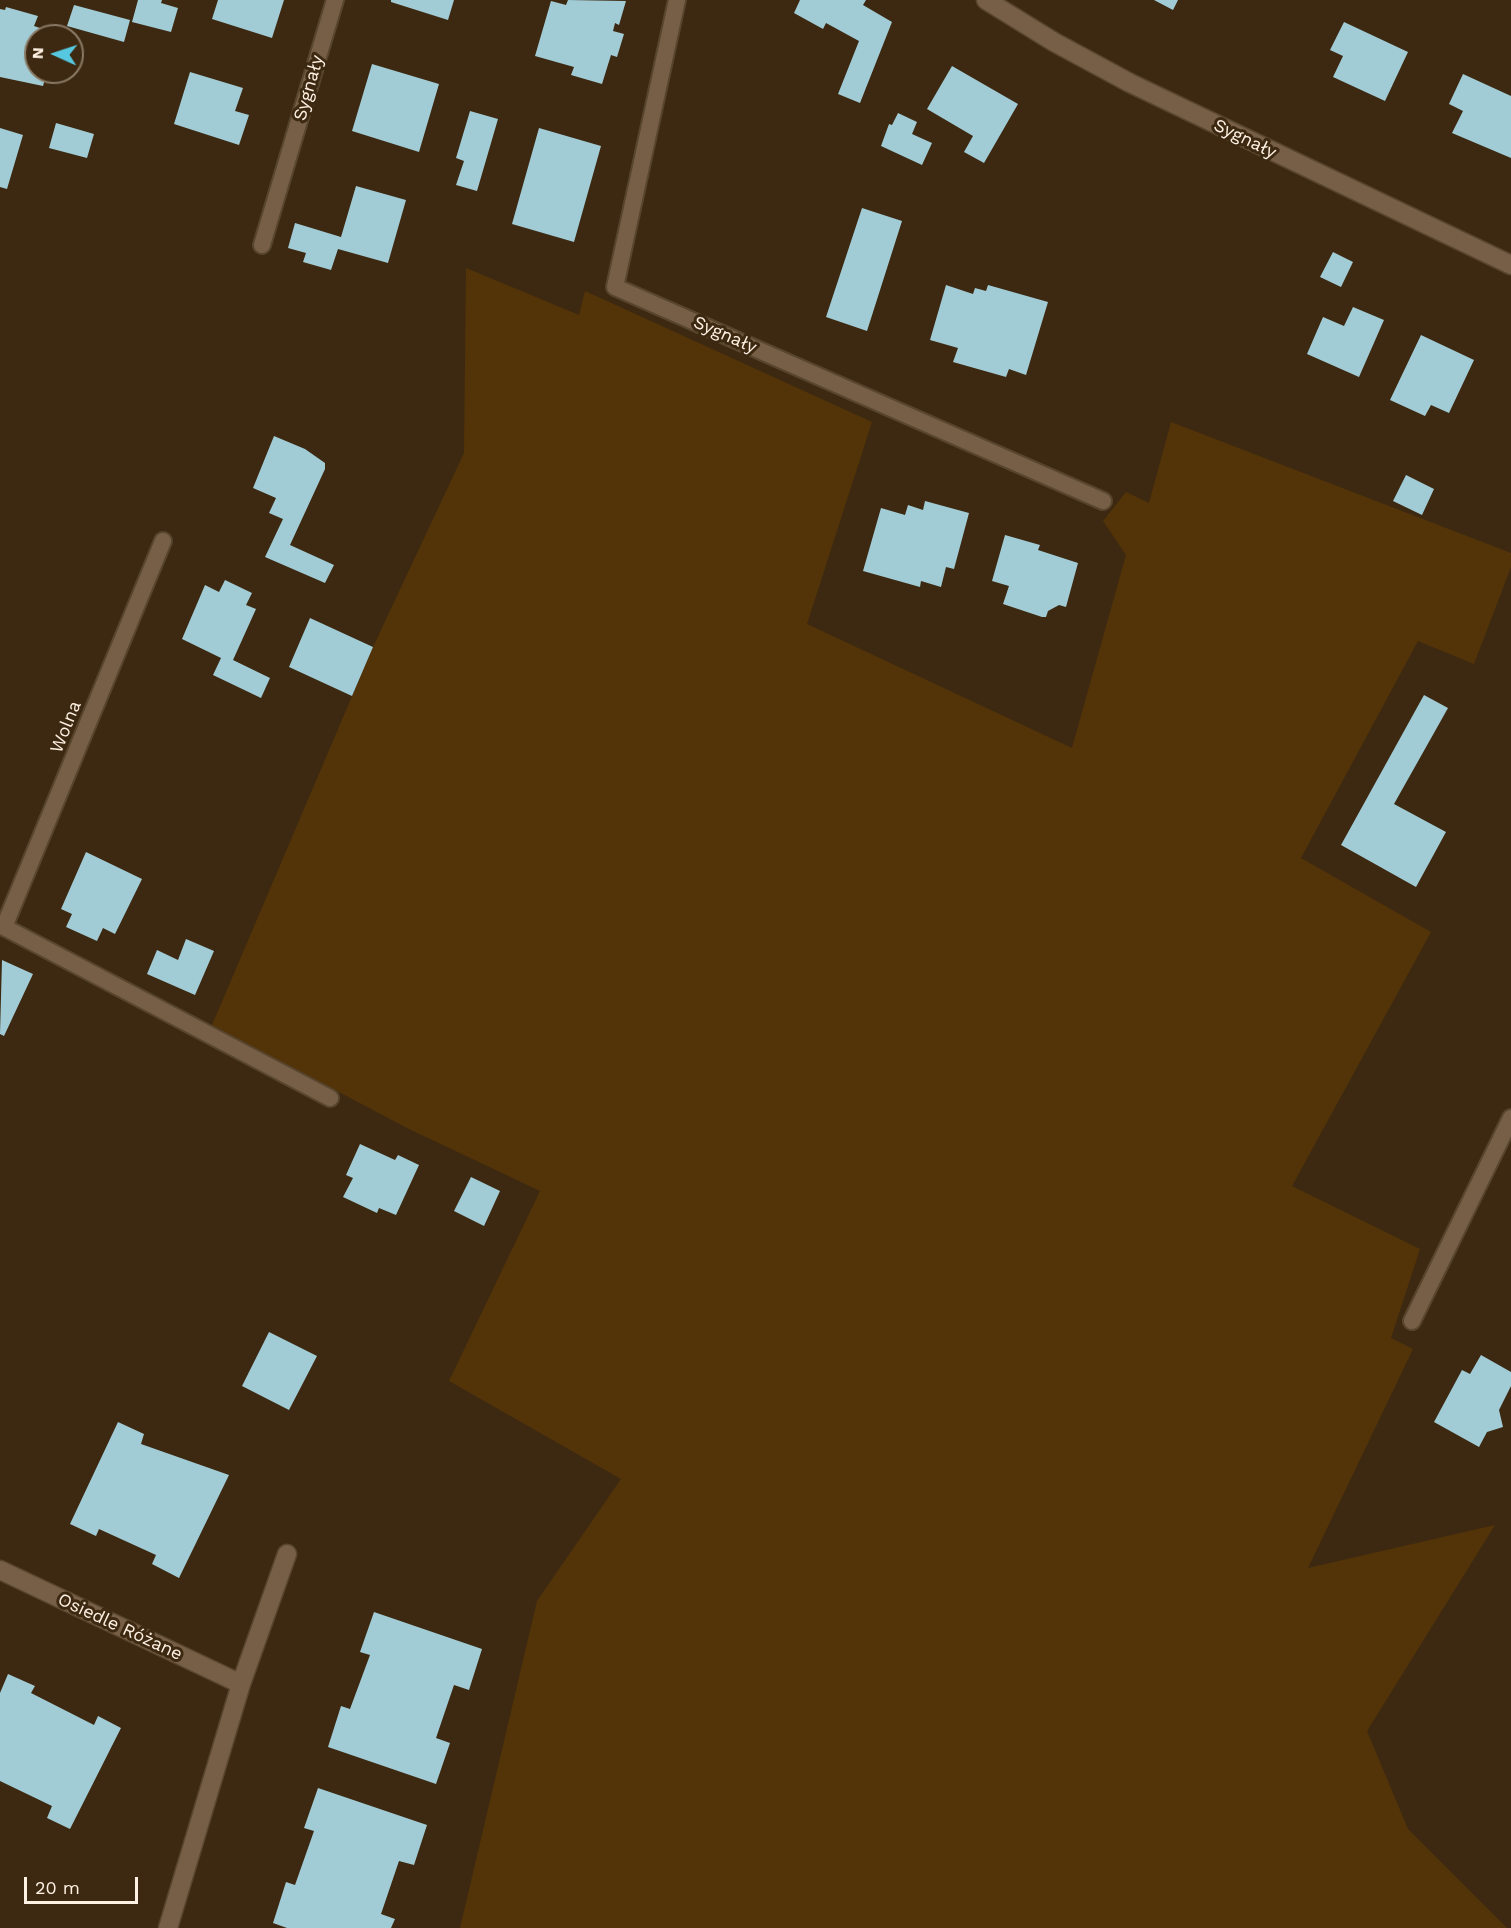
<!DOCTYPE html>
<html>
<head>
<meta charset="utf-8">
<style>
  body { margin:0 }
  #map { position:relative; width:1511px; height:1928px; overflow:hidden; background:#3d2911; font-family:"Work Sans",sans-serif }
  canvas { display:block }
  .north { position:absolute; left:24px; top:24px; width:60px; height:60px; box-sizing:border-box; background:#3d2911; border:2px solid #8a7965; border-radius:50%; rotate:273deg; font-size:16px; font-weight:700; line-height:24px; text-align:center; color:#fef1e3 }
  .north::after { content:''; display:block; margin:auto; width:21px; height:27px; background:#56c9e0; clip-path:polygon(50% 0,100% 100%,50% 72%,0 100%) }
  .scale { position:absolute; left:24px; top:1877px; width:114px; height:27px; box-sizing:border-box; border:3px solid #fef1e3; border-top:0; padding-left:8px; font-size:18px; line-height:21px; white-space:nowrap; color:#fef1e3; -webkit-text-stroke:4px #3d2911; paint-order:stroke }
</style>
</head>
<body>
<div id="map">
<canvas width="1511" height="1928"></canvas>
<div class="north">N</div>
<div class="scale">20 m</div>
</div>
<script>
const context = document.querySelector('canvas').getContext('2d');
context.lineJoin = 'round';
function fill(path, color) { context.fillStyle = color; context.fill(path, 'evenodd'); }
function strokePath(path, color, width, dash) { context.strokeStyle = color; context.lineWidth = width; context.lineCap = dash ? 'butt' : 'round'; context.setLineDash(dash || []); context.stroke(path); }
function write(font, color, halo, rows, align = 'center') {
  context.font = font + ' "Work Sans",sans-serif'; context.lineWidth = 6; context.setLineDash([]); context.textBaseline = 'middle'; context.strokeStyle = halo; context.fillStyle = color; for (const [text, x, y, turn = 0] of rows) {
    context.save(); context.translate(x, y); context.rotate((+turn || 0) * Math.PI / 180); context.textAlign = isNaN(turn) ? turn : align; if (halo) context.strokeText(text, 0, 0); context.fillText(text, 0, 0); context.restore();
  }
}
fill(new Path2D(`
  M466,268L579,315L585,291L872,422L807,624L1072,748L1126,555L1103,521L1126,492L1149,503L1171,422L1511,553V567L1474,664L1418,641L1301,858L1431,932L1292,1186L1420,1249L1391,1338L1413,1349L1308,1568L1495,1525L1367,1731L1408,1829L1507,1928H460L537,1601L621,1479L449,1381L540,1191L409,1129L212,1025L373,647L464,453Z`), '#533408');
fill(new Path2D(`
  M138,0H162L161,3L178,8L171,32L132,22Z
  M218,0H284L272,38L212,19Z
  M391,0H454L448,20L391,2Z
  M568,0L626,1L619,25L615,23L613,31L624,34L617,57L611,55L602,84L571,75L574,67L535,56L551,1L566,5Z
  M800,0H866L863,5L892,22L860,103L838,94L859,41L826,23L823,29L794,13Z
  M1154,0H1178L1173,10Z
  M74,5L130,20L124,42L67,26Z
  M6,7L38,16L34,26L49,31L48,36H36V72H47L43,86L0,77V9L5,10Z
  M1344,22L1408,52L1385,101L1333,77L1343,56L1330,50Z
  M372,64L439,84L419,152L352,131Z
  M952,66L1018,104L984,163L964,152L973,136L927,109Z
  M190,72L243,88L235,111L249,115L239,145L174,124Z
  M1463,74L1511,96V158L1452,133L1463,111L1449,104Z
  M470,111L498,119L477,191L456,185L464,161L456,158Z
  M898,113L917,122L912,134L932,143L922,165L881,146L889,124L892,125Z
  M56,123L94,134L87,158L49,148Z
  M0,128L23,135L7,189L0,187Z
  M539,128L601,146L574,242L512,224Z
  M356,186L406,200L388,263L338,249L331,270L303,262L306,253L288,248L295,223L341,237Z
  M862,208L902,221L867,331L826,317Z
  M1333,252L1353,262L1341,287L1320,277Z
  M946,285L973,294L975,288L986,291L988,285L1048,302L1026,375L1009,369L1006,377L953,362L958,348L930,340Z
  M1353,307L1384,320L1359,377L1307,354L1323,317L1344,326Z
  M1421,335L1474,360L1449,413L1431,405L1425,416L1390,400Z
  M274,436L305,449L325,463V469L290,545L334,565L325,583L265,557L283,519L269,513L276,498L253,488Z
  M1406,475L1434,489L1422,515L1393,501Z
  M925,501L969,513L954,569L946,567L941,587L921,581L920,587L863,571L881,508L905,515L908,505L923,510Z
  M1005,535L1040,545L1038,550L1078,563L1066,607L1059,605L1048,611L1046,617H1042L1003,604L1009,586L992,581Z
  M225,580L252,593L246,605L256,609L233,660L270,678L261,698L213,675L221,658L182,639L205,585L219,592Z
  M310,618L373,647L352,696L289,667Z
  M1424,695L1448,708L1394,804L1446,832L1416,887L1341,845Z
  M86,852L142,879L115,934L103,928L97,941L66,927L72,914L61,909Z
  M186,939L214,951L195,995L147,974L157,950L178,960Z
  M2,960L33,974L4,1036L0,1034Z
  M360,1144L395,1160L398,1155L419,1165L396,1215L379,1208L377,1213L343,1197L353,1178L346,1175Z
  M471,1177L500,1191L484,1226L454,1211Z
  M269,1332L317,1356L289,1410L242,1386Z
  M1481,1355L1511,1372V1386L1499,1410L1503,1427L1487,1432L1479,1447L1434,1422L1462,1370L1470,1374Z
  M118,1422L144,1434L141,1444L229,1475L179,1578L152,1564L156,1555L99,1529L96,1536L70,1524Z
  M374,1612L482,1649L469,1690L454,1685L436,1738L450,1743L436,1784L328,1747L341,1706L350,1709L370,1655L360,1652Z
  M8,1674L35,1686L31,1693L94,1725L98,1716L121,1728L70,1829L47,1818L52,1806L0,1781V1693Z
  M318,1788L427,1825L414,1865L399,1861L381,1914L395,1919L391,1928H287L273,1923L286,1882L295,1885L314,1831L304,1828Z`), '#a1ccd6');
const lane = new Path2D(`
  M677,0L615,287L1103,501
  M262,245L335,0
  M0,925L330,1098
  M4,927L163,541
  M1412,1321L1511,1118`);
const street = new Path2D(`
  M986,0L1054,42L1130,83L1511,265
  M0,1570L241,1684
  M168,1928L241,1684L287,1554`);
strokePath(lane, '#58452e', 20);
strokePath(street, '#58452e', 21);
strokePath(lane, '#765f46', 16);
strokePath(street, '#765f46', 18);
write('18px', '#fef1e3', '#3d2911', [
  ["Sygnały",309,88,-74],
  ["Sygnały",1245,139,26],
  ["Sygnały",725,335,24],
  ["Wolna",66,727,-68],
  ["Osiedle Różane",120,1627,25]
]);
</script>
</body>
</html>
